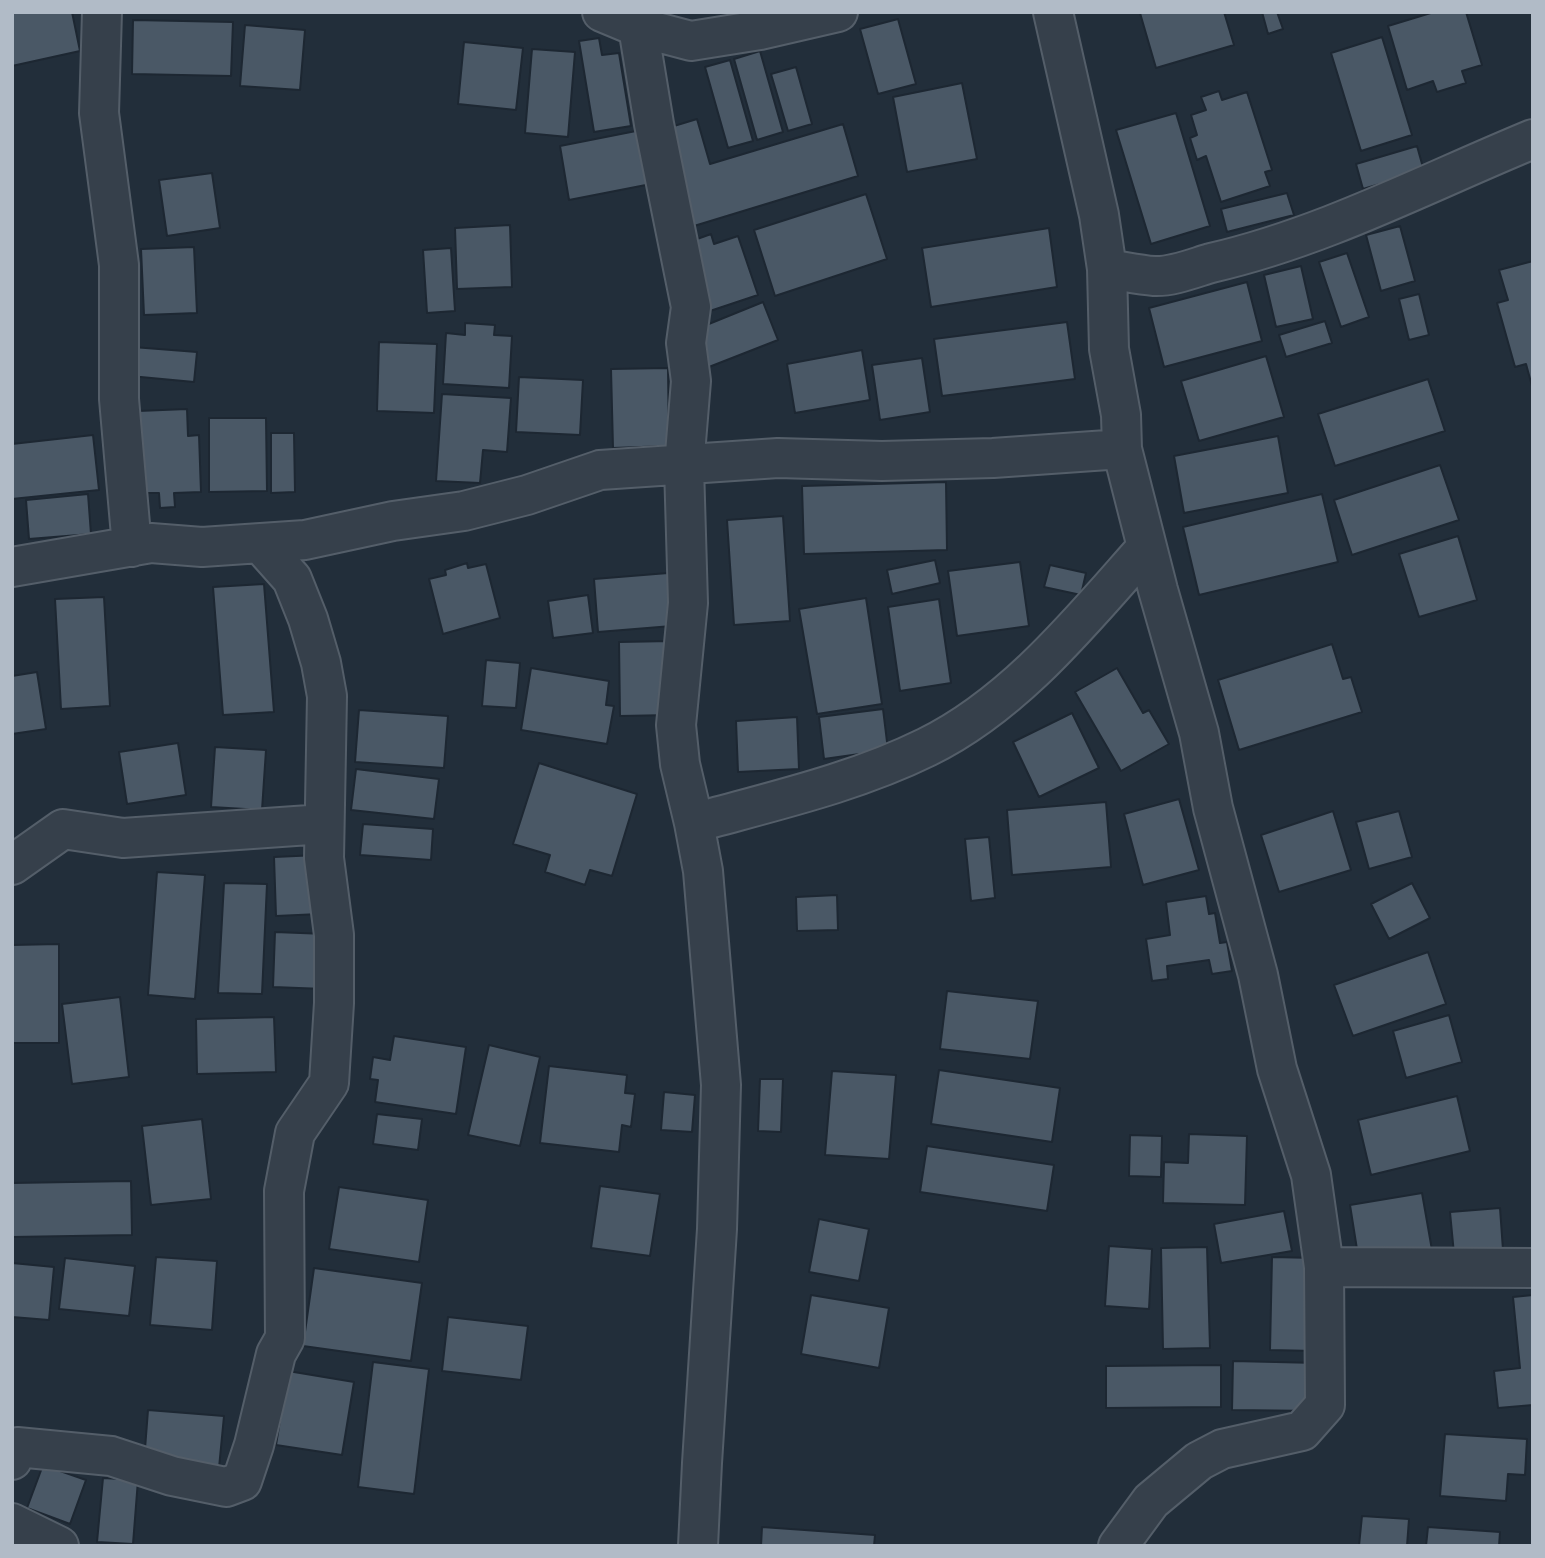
<!DOCTYPE html>
<html>
<head>
<meta charset="utf-8">
<style>
  body { margin:0 }
  #map { position:relative; width:1545px; height:1558px; overflow:hidden; background:#222e3a; font-family:"Titillium Web",sans-serif }
  canvas { display:block }
  .frame { position:absolute; inset:0; border:14px solid #b1bbc7; pointer-events:none }
</style>
</head>
<body>
<div id="map">
<canvas width="1545" height="1558"></canvas>
<div class="frame"></div>
</div>
<script>
const context = document.querySelector('canvas').getContext('2d');
context.lineJoin = 'round';
function fill(path, color) { context.fillStyle = color; context.fill(path, 'evenodd'); }
function strokePath(path, color, width, dash) { context.strokeStyle = color; context.lineWidth = width; context.lineCap = dash ? 'butt' : 'round'; context.setLineDash(dash || []); context.stroke(path); }
const building = new Path2D(`
  M12,12H72L80,51L12,66Z
  M1224,12L1234,45L1156,68L1140,13Z
  M1262,12H1277L1283,29L1268,34Z
  M1434,12H1466L1482,65L1462,71L1466,83L1437,92L1433,81L1407,90L1388,26Z
  M898,19L916,84L878,94L860,29Z
  M133,20L233,22L231,76L132,74Z
  M245,25L305,30L300,90L240,86Z
  M1382,37L1412,135L1361,151L1331,53Z
  M599,38L602,55L619,53L631,126L594,132L579,41Z
  M464,42L523,48L516,110L458,104Z
  M532,49L575,52L568,137L525,133Z
  M760,51L783,132L757,140L734,59Z
  M730,60L753,141L728,148L705,67Z
  M796,67L812,124L788,131L771,74Z
  M962,83L977,159L907,172L893,97Z
  M1219,91L1222,100L1247,92L1272,170L1265,172L1270,186L1221,202L1206,156L1197,160L1190,138L1197,135L1191,115L1206,110L1201,97Z
  M1176,113L1210,226L1151,244L1116,130Z
  M697,119L710,164L843,124L858,176L694,226L664,129Z
  M641,130L651,184L569,200L560,146Z
  M1417,146L1424,171L1363,189L1356,164Z
  M212,173L220,228L167,236L159,180Z
  M1287,193L1294,215L1227,232L1221,209Z
  M866,194L887,259L775,296L754,230Z
  M510,225L512,287L457,289L455,228Z
  M1400,226L1415,281L1381,291L1366,235Z
  M1049,228L1057,287L931,307L922,248Z
  M711,234L714,244L738,236L758,295L710,311L686,243Z
  M194,247L197,313L144,315L141,249Z
  M451,248L455,311L427,313L423,250Z
  M1347,253L1369,317L1341,327L1319,262Z
  M1533,261V385L1532,386L1526,364L1515,367L1497,303L1508,300L1499,270Z
  M1301,266L1313,319L1276,327L1264,275Z
  M1247,282L1262,341L1164,367L1149,308Z
  M1419,294L1429,335L1409,340L1399,299Z
  M763,302L778,340L709,367L694,330Z
  M1325,321L1332,343L1286,357L1279,335Z
  M1067,322L1075,379L942,396L934,339Z
  M465,323L495,325L494,335L512,336L509,388L443,384L446,333L465,335Z
  M379,342L437,344L434,413L377,411Z
  M133,347L197,352L194,382L130,376Z
  M862,350L870,400L795,413L787,364Z
  M1266,356L1284,417L1199,441L1181,381Z
  M922,358L930,412L880,420L872,365Z
  M668,368L669,446L613,448L611,369Z
  M519,377L583,380L580,435L516,432Z
  M1428,379L1445,431L1335,466L1318,414Z
  M442,394L511,398L507,452L483,450L480,483L436,481Z
  M187,409L188,436L199,435L201,492L174,493L175,507L160,508L159,493H141L138,411Z
  M209,418H266L267,491L209,492Z
  M271,433H294L295,492L271,493Z
  M93,435L99,490L12,499V444Z
  M1278,436L1288,493L1184,513L1174,456Z
  M1440,465L1459,520L1352,555L1334,500Z
  M946,482L947,550L804,554L802,486Z
  M88,494L91,534L29,539L26,500Z
  M1322,494L1338,562L1199,595L1183,527Z
  M783,516L790,621L734,625L727,520Z
  M1458,536L1477,600L1419,617L1399,554Z
  M935,560L940,583L892,594L887,570Z
  M1020,562L1029,626L957,636L948,571Z
  M467,563L468,568L486,564L500,618L443,634L429,579L446,575L445,570Z
  M1050,565L1086,573L1081,595L1044,587Z
  M668,573L672,626L598,632L594,579Z
  M264,584L274,712L223,715L213,587Z
  M588,595L593,633L553,638L548,601Z
  M104,597L110,706L61,709L55,599Z
  M866,598L882,704L817,714L799,609Z
  M939,599L951,683L900,691L888,607Z
  M671,641L672,715L620,716L619,642Z
  M1332,644L1343,679L1351,677L1362,712L1239,750L1218,680Z
  M486,660L520,663L516,708L482,706Z
  M531,668L609,681L606,705L614,706L607,744L521,730Z
  M1117,668L1143,713L1149,710L1169,744L1121,771L1075,692Z
  M37,672L46,729L12,734V676Z
  M883,709L888,750L824,759L819,717Z
  M359,710L448,716L444,768L355,762Z
  M1072,713L1099,768L1039,797L1013,742Z
  M797,717L799,769L738,772L736,721Z
  M178,743L186,795L127,804L119,752Z
  M215,747L266,750L262,810L211,807Z
  M539,763L637,794L612,876L590,870L585,885L545,872L550,855L513,844Z
  M356,769L439,779L434,819L351,810Z
  M1179,799L1199,870L1143,885L1124,814Z
  M1106,802L1111,867L1012,875L1007,810Z
  M1333,811L1351,870L1279,892L1261,835Z
  M1399,811L1412,857L1369,869L1356,822Z
  M363,824L433,829L431,860L360,855Z
  M989,837L995,898L971,901L965,839Z
  M318,855L320,914L276,916L274,857Z
  M157,872L205,875L195,999L148,995Z
  M224,883L267,884L262,994L218,993Z
  M1412,883L1430,918L1389,939L1371,904Z
  M837,895L838,930L797,931L796,897Z
  M1206,896L1209,914L1215,913L1220,943L1227,942L1232,971L1212,974L1209,960L1167,966L1168,979L1152,981L1146,939L1170,935L1166,902Z
  M275,932L326,934L324,989L273,987Z
  M59,944V1043H12V945Z
  M1428,952L1446,1004L1353,1036L1334,985Z
  M947,991L1038,1001L1030,1059L940,1049Z
  M120,997L129,1077L72,1084L62,1004Z
  M1449,1015L1462,1062L1406,1078L1393,1031Z
  M274,1017L276,1072L197,1074L196,1019Z
  M394,1036L466,1047L456,1114L375,1102L378,1080L370,1079L373,1057L390,1060Z
  M489,1045L540,1057L520,1146L468,1135Z
  M549,1066L627,1075L625,1093L635,1094L631,1127L622,1125L619,1152L540,1143Z
  M939,1070L1060,1088L1052,1142L931,1124Z
  M832,1071L896,1075L889,1159L825,1155Z
  M760,1079H783L781,1132L758,1131Z
  M664,1092L695,1095L692,1132L661,1130Z
  M1457,1096L1470,1151L1371,1175L1358,1120Z
  M377,1114L422,1119L418,1150L373,1144Z
  M202,1119L211,1199L151,1205L142,1126Z
  M1189,1134L1247,1136L1245,1205L1163,1203L1164,1162L1188,1163Z
  M1130,1135L1162,1136L1161,1177L1129,1176Z
  M927,1146L1054,1165L1047,1211L920,1192Z
  M131,1181L132,1235L12,1237V1183Z
  M600,1186L660,1194L650,1256L591,1248Z
  M339,1187L428,1200L419,1262L329,1249Z
  M1422,1193L1432,1250L1359,1262L1350,1205Z
  M1500,1208L1503,1250L1454,1254L1450,1212Z
  M1284,1211L1292,1251L1221,1263L1214,1224Z
  M819,1219L869,1229L859,1281L809,1272Z
  M1109,1246L1152,1249L1149,1309L1105,1306Z
  M1207,1247L1210,1348L1163,1349L1161,1248Z
  M156,1257L217,1261L212,1330L150,1325Z
  M1272,1257L1316,1258L1314,1351L1270,1350Z
  M65,1258L135,1266L129,1316L59,1309Z
  M12,1263L54,1267L49,1320L12,1317Z
  M314,1268L422,1283L411,1361L303,1346Z
  M811,1295L889,1308L879,1368L801,1354Z
  M1533,1295V1405L1498,1408L1494,1371L1520,1368L1513,1297Z
  M448,1317L528,1326L521,1380L442,1371Z
  M1233,1361L1318,1363L1317,1411L1232,1410Z
  M373,1362L429,1369L414,1494L358,1487Z
  M1221,1365V1407L1106,1408V1366Z
  M288,1371L354,1382L342,1455L276,1445Z
  M148,1410L224,1416L219,1468L144,1462Z
  M1445,1434L1527,1439L1525,1475L1508,1474L1506,1501L1440,1496Z
  M43,1465L86,1480L70,1524L27,1508Z
  M103,1478L138,1480L133,1544L97,1542Z
  M1362,1516L1409,1519L1407,1546H1359Z
  M762,1527L875,1535L874,1546H761Z
  M1428,1527L1500,1532L1499,1546H1426Z`);
fill(building, '#4a5866');
strokePath(building, '#1d2732', 2);
const minor = new Path2D(`
  M102,12L99,113L119,265V399L132,547
  M602,12L638,27L691,41L760,30L838,12
  M638,12V27L654,124L691,307L686,343L691,381L684,466L688,603L676,725L680,764L694,823L703,871L721,1085L717,1229L702,1463L698,1546
  M1053,12L1099,215L1107,269L1109,349L1121,415L1122,449L1158,590L1199,733L1213,808L1258,975L1277,1069L1311,1175L1324,1267L1325,1405L1302,1431L1222,1449L1199,1461L1151,1501L1118,1546
  M1107,269C1122,271 1139,275 1154,276C1172,277 1194,268 1211,263C1324,237 1426,183 1533,139
  M12,567L151,543L202,547L305,540L393,521L464,511L527,495L600,470L778,458L882,461L993,458L1122,449
  M694,823C773,801 854,783 927,747C1015,704 1083,619 1147,547
  M12,865L63,829L123,838L324,824
  M1324,1267L1533,1268
  M12,1460L17,1447L111,1456L172,1476L226,1487L242,1481L254,1445L276,1354L285,1338L284,1191L295,1133L329,1083L334,1003V935L324,858L327,696L321,663L308,619L292,579L260,543
  M12,1523L59,1546`);
strokePath(minor, '#545e69', 42);
strokePath(minor, '#36404b', 38);
</script>
</body>
</html>
